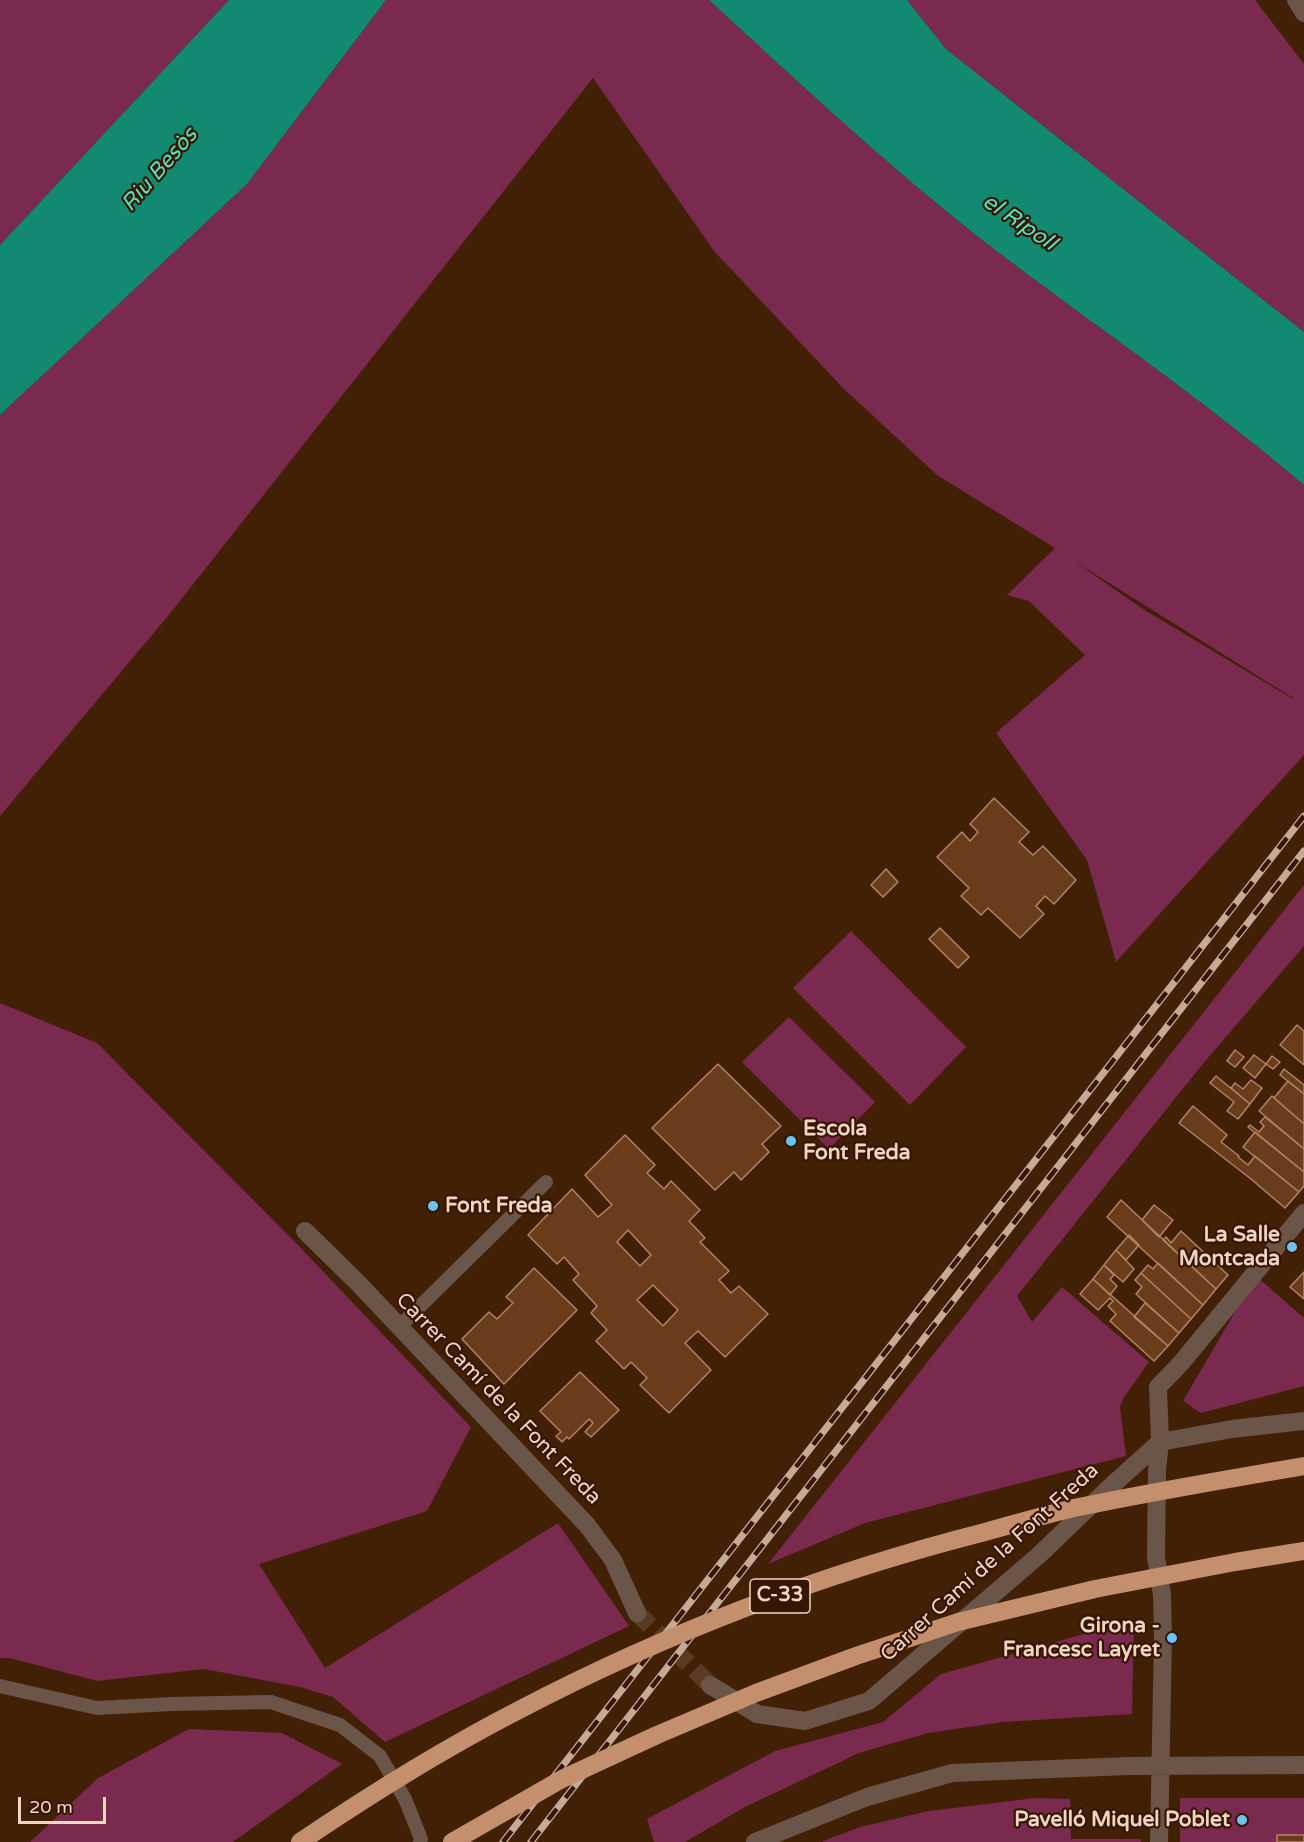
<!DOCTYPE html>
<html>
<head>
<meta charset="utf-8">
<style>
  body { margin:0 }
  #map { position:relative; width:1304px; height:1842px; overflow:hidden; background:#412006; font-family:"Varela Round",sans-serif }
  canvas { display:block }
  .scale { position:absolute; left:18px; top:1797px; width:88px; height:27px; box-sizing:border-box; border:3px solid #f1d5c4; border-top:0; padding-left:8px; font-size:18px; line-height:21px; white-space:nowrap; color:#f1d5c4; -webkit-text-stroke:4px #361600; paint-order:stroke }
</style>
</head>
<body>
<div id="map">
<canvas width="1304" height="1842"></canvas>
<div class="scale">20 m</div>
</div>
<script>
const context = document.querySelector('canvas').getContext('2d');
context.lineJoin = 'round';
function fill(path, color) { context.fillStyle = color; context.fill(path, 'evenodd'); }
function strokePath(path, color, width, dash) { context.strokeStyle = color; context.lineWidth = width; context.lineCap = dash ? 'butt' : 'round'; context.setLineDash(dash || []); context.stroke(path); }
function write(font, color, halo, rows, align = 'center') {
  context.font = font + ' "Varela Round",sans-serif'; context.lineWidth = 4.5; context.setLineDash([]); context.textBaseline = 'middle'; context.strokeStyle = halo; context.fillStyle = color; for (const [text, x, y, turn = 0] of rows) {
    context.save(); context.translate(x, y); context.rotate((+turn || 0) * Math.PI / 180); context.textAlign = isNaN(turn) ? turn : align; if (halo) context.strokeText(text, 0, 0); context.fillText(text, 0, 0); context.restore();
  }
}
fill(new Path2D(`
  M0,0H229L0,245Z
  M386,0H709C798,82 887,165 982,240C1089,322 1201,397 1304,485V755L1116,962L1087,860L996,733L1085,655L1029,601L1007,595L1055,548L937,475L843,388L714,251L593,78L168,616L0,816V415L247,184ZM1074,561L1293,698V699L1143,609Z
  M907,0H1255L1304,64V332L946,49Z
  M1304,885V946L1201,1066L1017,1296L1032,1322L1062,1287L1149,1362L1124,1397L1120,1407L1126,1456L865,1523L768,1564Z
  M851,931L966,1047L910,1105L793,988Z
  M0,1003L97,1043L296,1243L471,1427L427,1511L259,1564L325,1668L558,1523L629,1626L385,1742L333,1697L300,1687L204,1669L97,1681L10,1658H0Z
  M789,1017L875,1102L829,1149L742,1062Z
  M1256,1276L1304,1318V1386L1201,1413L1183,1401Z
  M1134,1620L1132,1714L1003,1722L928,1733L859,1753L745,1807L685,1842H654L647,1819L775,1751L883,1722L941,1674Z
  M189,1729L282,1733L342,1764L233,1842H30L98,1778Z
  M1035,1798L1070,1799L1071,1839H1141V1842H821L860,1827L929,1811Z
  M1180,1798H1304V1842H1180Z`), '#7a294f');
fill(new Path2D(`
  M229,0H386L247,184L0,415V245Z
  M709,0H907L946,49L1304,332V485C1201,397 1089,322 982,240C887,165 798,82 709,0Z`), '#128a72');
const building = new Path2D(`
  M994,798L1029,832L1019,842L1033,855L1043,846L1076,880L1054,904L1045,896L1036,906L1044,914L1020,938L988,908L981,915L961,896L969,888L937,857L962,832L970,841L978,832L970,824Z
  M886,869L898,882L883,897L871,885Z
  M940,928L969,957L958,968L929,939Z
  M1297,1025L1304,1031V1065L1280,1045Z
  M1235,1050L1244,1057L1235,1067L1227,1061Z
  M1254,1055L1266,1064L1255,1078L1243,1068Z
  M1272,1056L1280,1062L1273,1069L1266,1064Z
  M718,1064L781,1126L762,1144L769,1152L741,1180L734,1172L715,1190L652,1128Z
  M1284,1069L1304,1085V1094L1280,1075Z
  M1216,1076L1250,1104L1238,1119L1227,1111L1234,1102L1210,1083Z
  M1251,1080L1262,1088L1250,1104L1231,1088L1235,1083L1243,1089Z
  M1288,1081L1304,1094V1124L1274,1098Z
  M1272,1096L1304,1124V1149L1259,1111Z
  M1193,1106L1227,1135L1221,1142L1239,1156L1238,1157L1248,1165L1255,1156L1299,1192L1285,1208L1251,1179L1179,1123Z
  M1265,1117L1304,1149V1172L1248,1127L1250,1125L1259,1132L1264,1126L1260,1122Z
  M1255,1132L1304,1172V1186L1299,1192L1243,1147Z
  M625,1135L655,1165L647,1173L664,1189L671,1181L700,1210L689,1221L705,1238L700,1242L729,1271L719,1280L731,1293L739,1286L768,1314L725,1357L698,1331L685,1343L711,1370L669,1413L640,1385L647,1378L631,1362L624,1369L596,1341L607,1330L591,1313L597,1306L573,1280L579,1274L564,1257L557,1264L528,1235L572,1189L598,1217L612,1205L585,1175ZM628,1230L651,1255L640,1266L617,1242ZM653,1285L678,1310L663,1326L637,1300Z
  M1121,1200L1216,1289L1203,1305L1107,1217Z
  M1154,1205L1173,1220L1159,1237L1142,1220Z
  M1181,1231L1228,1275L1216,1289L1163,1240L1166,1237L1171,1243Z
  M1129,1235L1139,1245L1126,1260L1116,1250Z
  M1116,1250L1134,1269L1123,1282L1104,1265Z
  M1158,1263L1203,1305L1191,1319L1141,1273L1148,1265L1153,1269Z
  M1104,1265L1114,1275L1110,1279L1117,1286L1110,1295L1093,1279Z
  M534,1268L577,1310L504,1384L462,1339L489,1312L497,1319L513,1303L506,1297Z
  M1304,1272V1299L1290,1287Z
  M1141,1273L1191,1319L1179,1333L1136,1294L1142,1287L1135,1280Z
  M1093,1279L1168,1346L1154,1361L1110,1321L1116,1314L1108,1306L1113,1301L1110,1298L1098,1310L1080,1294Z
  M1145,1303L1179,1333L1168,1346L1134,1317Z
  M580,1372L619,1410L591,1437L585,1432L593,1423L589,1419L569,1439L567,1437L562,1442L556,1436L561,1432L540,1411Z
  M1277,1835H1304V1842H1277Z`);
fill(building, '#693d1c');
strokePath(building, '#b58361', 1.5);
strokePath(new Path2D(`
  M637,1613L710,1685`), '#5b3b22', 18, [18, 9]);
strokePath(new Path2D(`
  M399,1327L546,1182
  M0,1686L97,1708L172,1704L271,1702L340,1725L380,1756L405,1799L421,1839L420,1842`), '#6a5548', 14);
strokePath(new Path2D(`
  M1296,0L1304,13
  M305,1231L359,1284L587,1525L613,1560L637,1613
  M710,1685L757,1714L805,1721L869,1701L1038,1556L1109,1488L1160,1442L1232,1429L1304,1421
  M755,1842L867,1797L952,1773L1128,1766L1304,1765
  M1159,1842L1163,1638L1162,1595L1156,1557L1157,1470L1160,1442L1158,1387L1182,1362L1304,1213`), '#6a5548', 18);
const rail = new Path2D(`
  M503,1842L1304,816
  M531,1842L1304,851`);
strokePath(rail, '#c7aa96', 7);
strokePath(rail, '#361600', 4.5, [14]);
strokePath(new Path2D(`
  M300,1842C371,1794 443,1749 519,1710C666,1633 824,1573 985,1532C1014,1524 1044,1515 1074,1508C1150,1492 1227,1479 1304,1466
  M452,1842L562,1779L657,1735L756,1693L856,1656L958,1622L1095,1589L1235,1562L1304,1551`), '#c38f6d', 18);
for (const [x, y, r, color] of [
  [791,1141,6,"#6cc3f2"],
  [433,1206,6,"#6cc3f2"],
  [1292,1247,6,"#6cc3f2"],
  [1172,1638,6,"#6cc3f2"],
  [1242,1820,6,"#6cc3f2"]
]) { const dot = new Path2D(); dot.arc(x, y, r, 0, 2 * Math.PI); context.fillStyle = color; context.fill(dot); strokePath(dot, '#361600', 2); }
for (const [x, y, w] of [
  [780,1596,60]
]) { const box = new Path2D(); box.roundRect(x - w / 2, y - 17, w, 34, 4.5); context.fillStyle = '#361600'; context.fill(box); strokePath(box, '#f1d5c4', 1.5); }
write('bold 20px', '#f1d5c4', null, [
  ["C-33",780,1596]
]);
write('bold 21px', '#f1d5c4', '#361600', [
  ["Escola",803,1129,"left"],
  ["Font Freda",803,1153,"left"],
  ["Font Freda",445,1206,"left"],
  ["La Salle",1280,1235],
  ["Montcada",1280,1259],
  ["Girona -",1160,1626],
  ["Francesc Layret",1160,1650],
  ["Pavelló Miquel Poblet",1230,1820]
], 'right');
write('21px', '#f1d5c4', '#361600', [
  ["Carrer Camí de la Font Freda",498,1399,46],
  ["Carrer Camí de la Font Freda",990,1563,-42]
]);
write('italic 22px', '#58e0c0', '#361600', [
  ["Riu Besòs",160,170,-49],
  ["el Ripoll",1019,223,34]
]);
</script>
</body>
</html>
